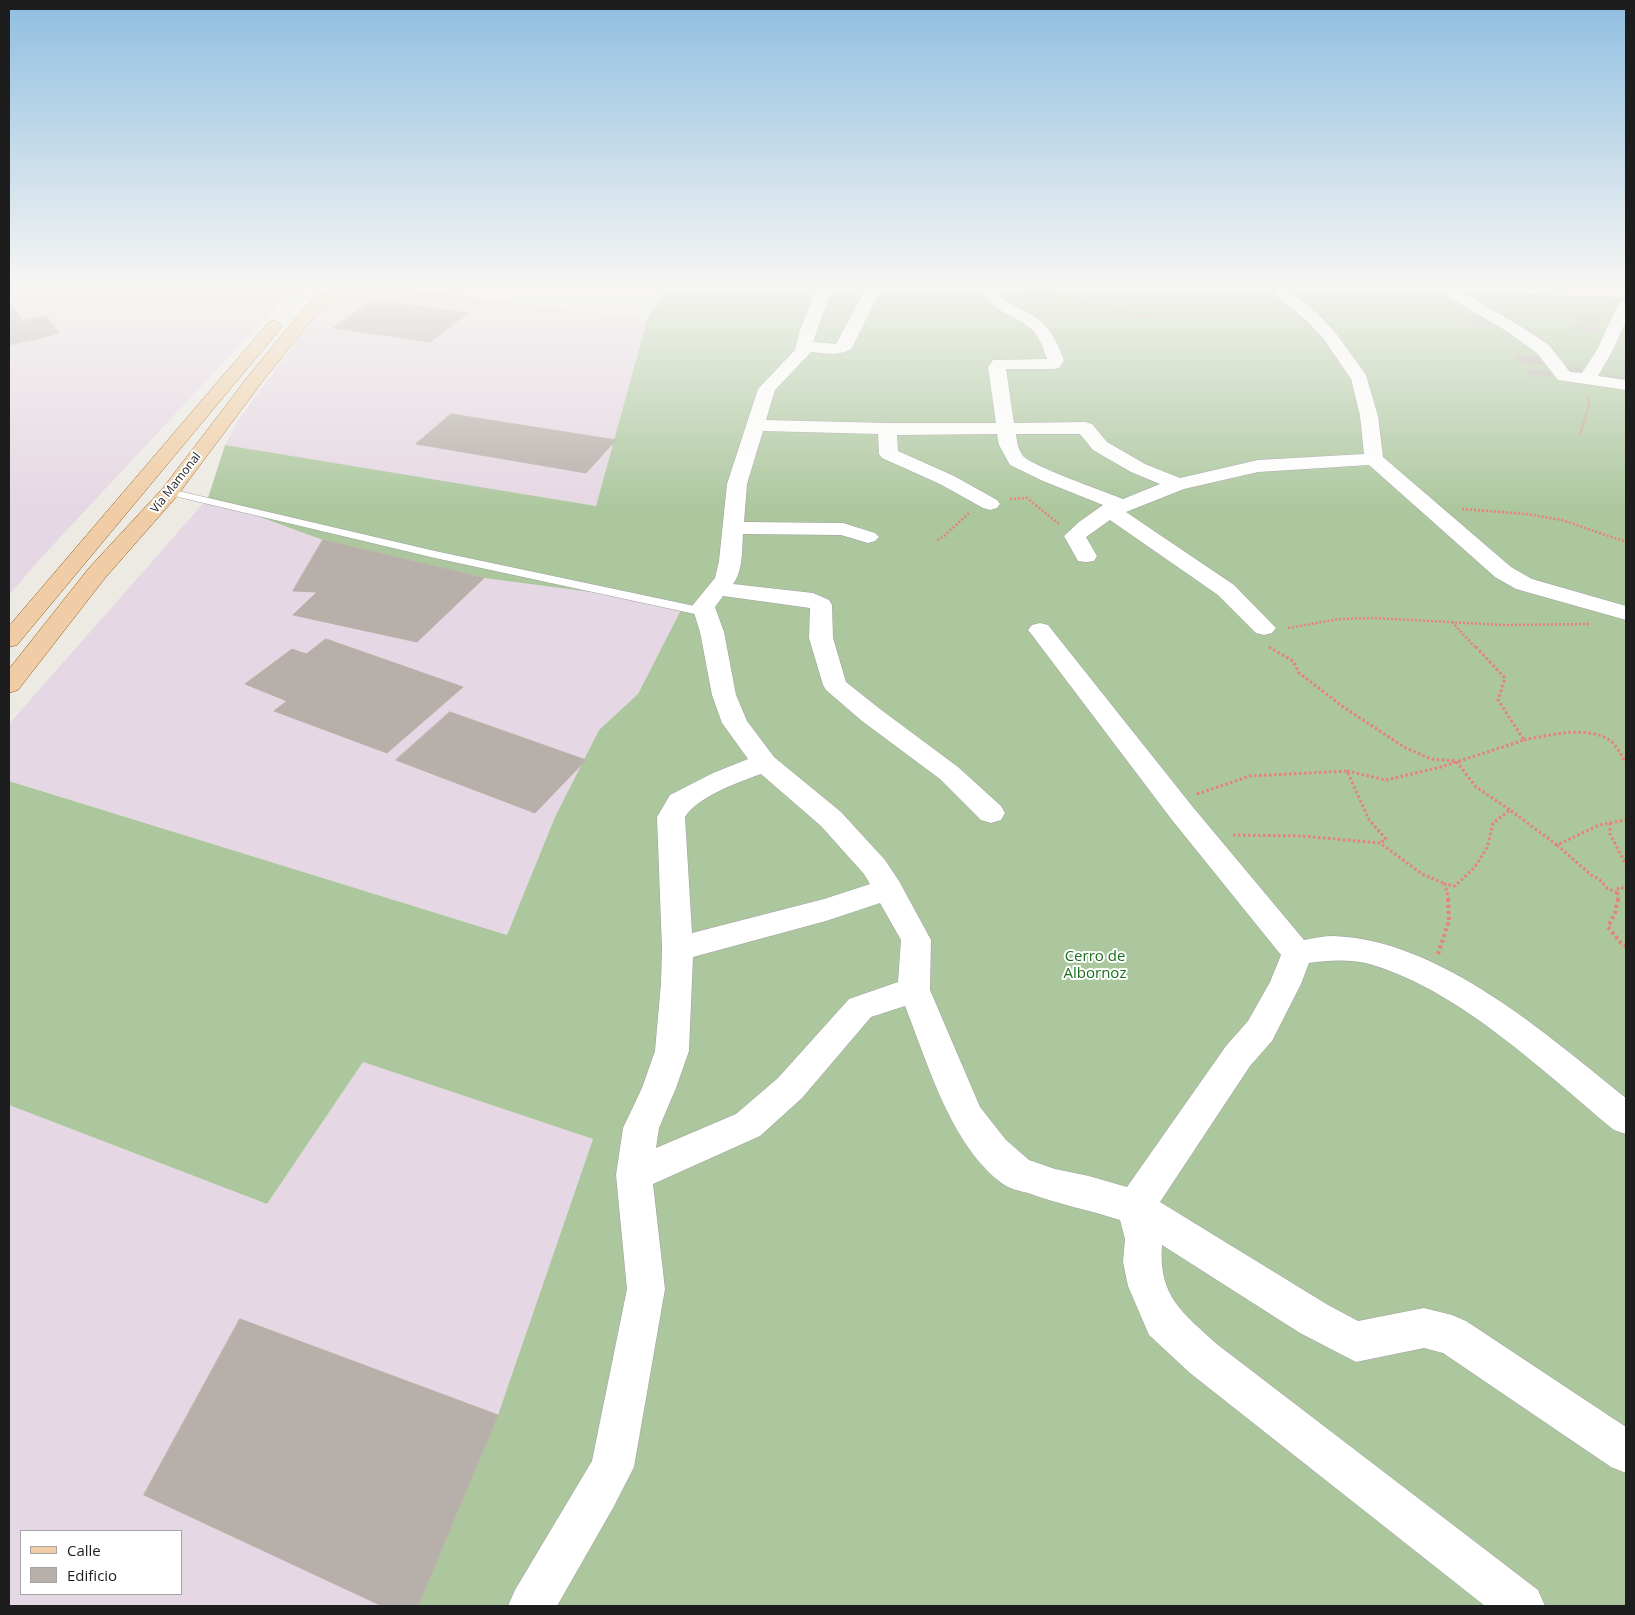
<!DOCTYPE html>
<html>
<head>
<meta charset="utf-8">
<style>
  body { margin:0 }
  #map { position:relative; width:1635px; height:1615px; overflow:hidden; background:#edeae4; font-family:"Open Sans",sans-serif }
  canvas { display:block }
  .frame { position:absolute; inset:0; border:10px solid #1d1d1d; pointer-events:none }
  .legend { position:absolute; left:20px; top:1530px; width:162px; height:65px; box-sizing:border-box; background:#fff; border:1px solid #a5a5a5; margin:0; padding:6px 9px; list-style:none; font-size:15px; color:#1d1d1d }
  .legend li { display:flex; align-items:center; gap:10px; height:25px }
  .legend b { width:25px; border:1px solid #a5a5a5 }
</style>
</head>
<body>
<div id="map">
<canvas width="1635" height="1615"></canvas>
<div class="frame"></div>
<ul class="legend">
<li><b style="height:6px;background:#f0cda6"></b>Calle</li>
<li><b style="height:14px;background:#b6afaa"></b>Edificio</li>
</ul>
</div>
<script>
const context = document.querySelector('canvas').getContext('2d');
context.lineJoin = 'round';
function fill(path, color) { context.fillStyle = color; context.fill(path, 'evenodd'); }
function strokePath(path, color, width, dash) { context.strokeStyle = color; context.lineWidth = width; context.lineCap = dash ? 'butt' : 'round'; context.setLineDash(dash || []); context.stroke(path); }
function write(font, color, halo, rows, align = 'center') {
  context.font = font + ' "Open Sans",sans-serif'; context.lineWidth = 4; context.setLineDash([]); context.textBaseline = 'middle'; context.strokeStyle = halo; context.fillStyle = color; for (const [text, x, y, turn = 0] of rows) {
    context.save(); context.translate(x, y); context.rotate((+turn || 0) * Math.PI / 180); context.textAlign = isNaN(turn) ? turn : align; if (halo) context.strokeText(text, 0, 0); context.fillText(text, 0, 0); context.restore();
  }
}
fill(new Path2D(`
  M9,283H313L282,300L38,561L9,595Z
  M356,283H368L647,320L596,506L225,445L241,416L326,302Z
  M208,498L323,540L684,604L638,694L599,730L555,817L507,935L9,781V724Z
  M363,1062L593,1139L498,1415L418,1606H9V1105L267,1204ZM21,1531H181V1594H21Z`), '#e5d7e3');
fill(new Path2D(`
  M670,283H763L778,287L786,283H1626V1606H418L498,1415L593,1139L363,1062L267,1204L9,1105V781L507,935L555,817L599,730L638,694L684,604L484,578L323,540L208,498L225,445L596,506L647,320Z`), '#acc79e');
const building = new Path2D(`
  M1591,294L1616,295L1620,301L1594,299Z
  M374,300L468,313L430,342L333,328Z
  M9,303L23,321L9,324Z
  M46,316L59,333L36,339L23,321Z
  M1578,316L1596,318L1600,323L1580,322Z
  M1467,319H1482L1490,325L1474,326Z
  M23,321L36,339L9,345V324Z
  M1575,326L1598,329L1599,333L1575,330Z
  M1515,355L1536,356L1543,364L1521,363Z
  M1563,366L1580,368L1584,375L1566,373Z
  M1527,370H1547L1553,376H1532Z
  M1606,374L1626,377V382L1607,379Z
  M451,414L616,440L586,473L416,444Z
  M323,540L484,578L417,642L293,615L317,592L293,591Z
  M326,639L463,687L387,753L274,711L287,701L245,684L292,649L306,654Z
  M450,712L586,760L535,813L396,760Z
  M240,1319L498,1415L418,1606H382L144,1495Z`);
fill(building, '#b6afaa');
strokePath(building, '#bdb1a8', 1);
const lane = new Path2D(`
  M170,489L435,551L704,608L710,612L704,616L435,558L166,494L165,492Z`);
const street = new Path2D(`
  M824,283H840L830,294L813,342L836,344L869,283H884L852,348C840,357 825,353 811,352L775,390L766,420L887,423H996L988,367L993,360L1047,359C1044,350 1041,341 1035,333C1020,315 994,314 982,292C988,284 1004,283 1014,283L1017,286L1014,289L999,295C1008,304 1019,308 1030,314C1049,324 1057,341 1064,360L1059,368L1053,369H1006L1014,423L1085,422L1092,424L1107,442L1145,464L1180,478L1258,460L1364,454L1360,416L1351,379L1323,338L1306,320L1262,283H1279L1318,314L1335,332L1366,375L1378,416L1383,457L1511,567L1532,579L1626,606V620L1516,589L1495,577L1369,465L1258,472L1184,489L1126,512L1234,585L1276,628L1272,633L1264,635L1256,633L1218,595L1110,520L1086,537L1097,556L1094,561L1086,562L1078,561L1064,536L1079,522L1103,505L1043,481L1010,465L999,445L997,434L897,435L898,451L954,476L997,500L1000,504L997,508L990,510L983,508L940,484L882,458L879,454L878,434L763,431L747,484L744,522L843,523L875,533L879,537L875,541L868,543L841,535L743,534C742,550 743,571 733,584L813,593L829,600L832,605L833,638L846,682L880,709L958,767L1001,806L1005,813L1001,820L991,823L981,820L940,779L862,721L826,690L823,685L809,638L810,608L723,596L715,607L724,632L736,695L747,721L774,757L841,812L885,860L899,881L931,940L930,990L980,1107L1006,1140L1029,1160L1055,1169L1089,1176L1127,1187L1226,1046L1248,1021L1270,982L1281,955L1172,820L1032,635L1028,630L1032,625L1040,623L1048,625L1192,806L1304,940C1314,938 1324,936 1334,936C1441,940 1547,1035 1626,1098V1134L1614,1130C1544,1072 1461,992 1373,965C1352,959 1329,960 1309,963L1301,984L1272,1041L1250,1066L1160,1202L1328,1305L1358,1321L1424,1308L1452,1315L1466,1321L1626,1427V1473L1611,1467L1443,1353L1424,1348L1356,1362L1300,1333L1162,1245C1158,1297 1183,1313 1218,1345L1538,1590L1545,1606H1485L1190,1373L1149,1335L1128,1286L1123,1262L1125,1239L1120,1220C1089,1210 1058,1204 1028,1193C1020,1191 1010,1189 1003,1184C951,1146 928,1064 905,1006L871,1017L802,1098L760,1136L653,1184L665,1289L634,1467L613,1508L557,1606H508L515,1590L592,1461L627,1289L616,1175L623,1128L642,1088L655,1051L661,983L662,949L657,817L670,795L713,773L748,759L722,723L712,695L700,632L692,606L715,578L719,561L727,484L758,389L795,350L799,333L815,292ZM1016,434H1080L1093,450L1131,472L1160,484L1123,499C1106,492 1032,466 1023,456C1018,449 1017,442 1016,434ZM761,774L821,826L864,874L870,884L824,899L692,933L685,817C697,797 739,782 761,774ZM880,903L901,940L898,982L849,999L778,1078L736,1114L656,1148L659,1128L676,1088L689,1051L693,957L826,921Z
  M1427,283H1486L1626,287V297L1462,292L1520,326L1549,345L1570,372L1582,373L1598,348L1618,304L1620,301L1626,299V321L1614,348L1598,376L1626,380V390L1558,380L1537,353L1508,332L1430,286Z`);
const primary = new Path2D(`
  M334,283H352L319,311L262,382L177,496L105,578L18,690L9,693V669L89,568L163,488L250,374L307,305Z
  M274,321L280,323L282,326L280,329L17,645L9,647V626L268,323Z`);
strokePath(lane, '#9e9e9e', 1);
strokePath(street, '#9e9e9e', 1);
strokePath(primary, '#845912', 1);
strokePath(new Path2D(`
  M1027,290L1150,317
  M1580,435L1589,405L1588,395`), '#e8817a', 2, [1, 1]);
strokePath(new Path2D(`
  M1010,499L1027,498L1059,524
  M1462,509L1526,514L1562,520L1626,542
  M937,540L943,537L969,513
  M1452,622L1475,647
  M1288,628L1339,619L1375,618L1503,625L1591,624`), '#e8817a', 2.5, [2, 2]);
strokePath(new Path2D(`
  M1269,647L1293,661L1299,673L1342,706L1404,747L1431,759L1456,761L1476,787L1510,810
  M1524,740C1548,735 1593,724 1613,743C1618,749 1622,756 1626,763
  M1347,771L1386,780L1441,767L1524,740L1498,700L1505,678L1474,645
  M1197,794L1250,776L1347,771L1369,820L1386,839L1380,843
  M1610,823V834L1626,865
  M1233,835L1302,836L1380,843L1422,874L1445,884
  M1557,845L1591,875L1599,879L1607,888L1619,894
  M1449,900L1445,884L1455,886L1474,868L1487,848L1493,823L1510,810L1557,845L1599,825L1626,820
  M1618,900V888H1626`), '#e8817a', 3, [2.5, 2.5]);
strokePath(new Path2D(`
  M1618,899L1615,913L1608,927L1621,943L1626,946
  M1438,954L1449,921L1448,899`), '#e8817a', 4, [3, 3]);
fill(lane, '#fff');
fill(street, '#fff');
fill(primary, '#f0cda6');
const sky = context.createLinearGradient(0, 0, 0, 509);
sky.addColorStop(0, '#8fbee0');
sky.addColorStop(0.56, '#f7f6f3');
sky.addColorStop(1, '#f7f6f300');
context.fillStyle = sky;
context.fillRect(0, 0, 1635, 509);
write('12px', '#1d1d1d', '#fff', [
  ["Vía Mamonal",176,483,-52]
]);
write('15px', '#196e1c', '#fff', [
  ["Cerro de",1095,957],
  ["Albornoz",1095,974]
]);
</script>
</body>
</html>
